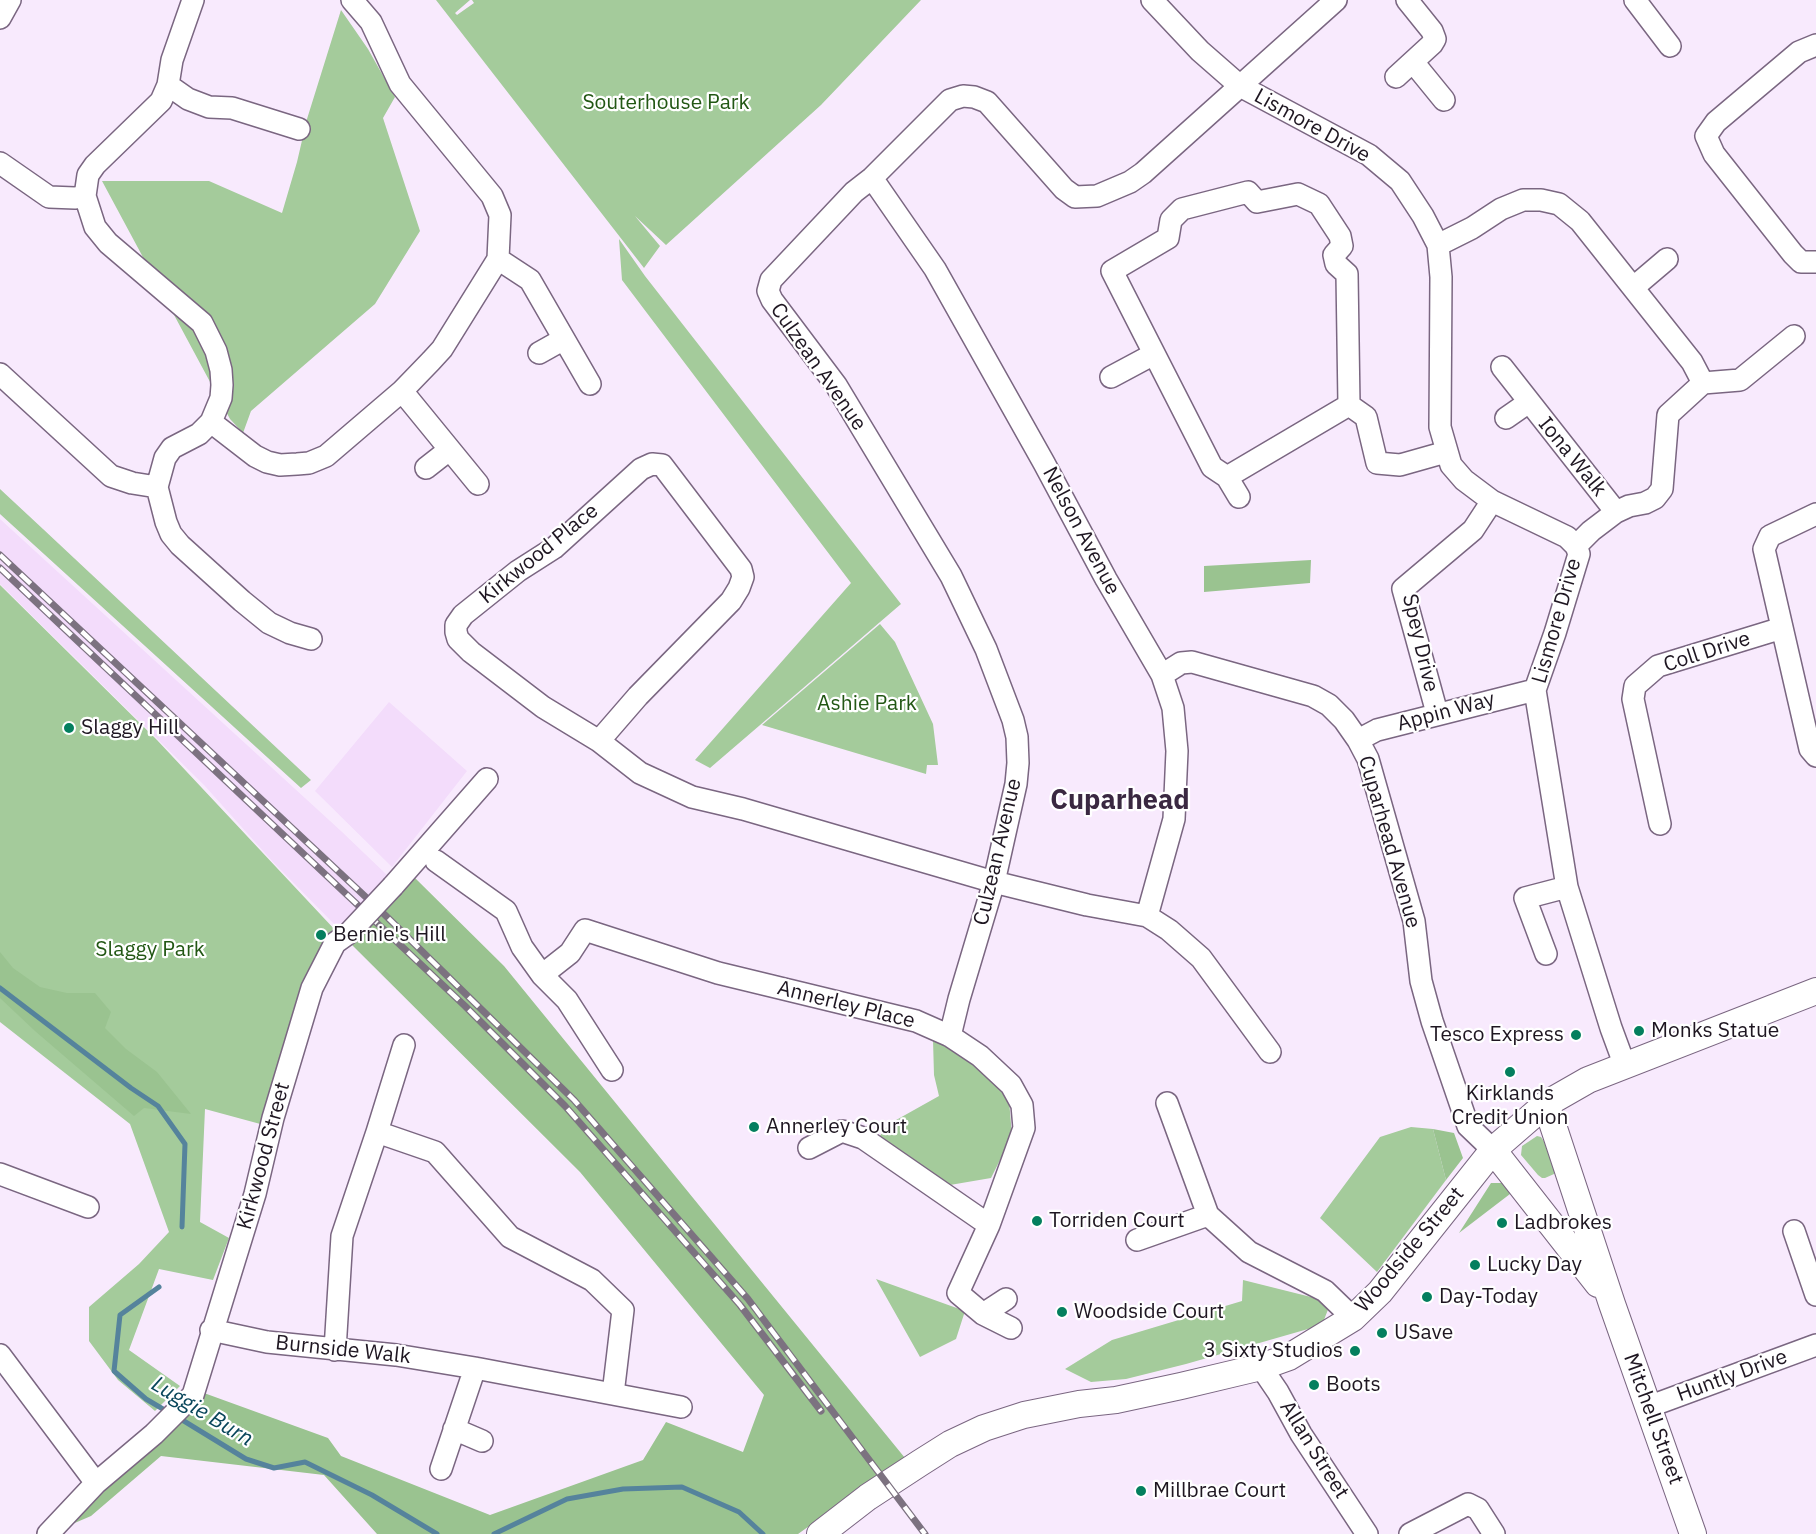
<!DOCTYPE html>
<html>
<head>
<meta charset="utf-8">
<style>
	body { margin:0 }
	canvas { display:block; background:#f8eafd }
</style>
</head>
<body>
<canvas width="1816" height="1534"></canvas>
<script>
const c = document.querySelector('canvas').getContext('2d');
c.lineJoin = 'round';
function fill(path, color) { c.fillStyle = color; c.fill(path, 'evenodd'); }
const shape = rows => new Path2D(rows.map(r => 'M' + r).join(''));
function stroke(path, color, width, dash) { c.strokeStyle = color; c.lineWidth = width; c.lineCap = dash ? 'butt' : 'round'; c.setLineDash(dash || []); c.stroke(path); }
function label(font, color, halo, rows, align = 'center') {
  c.font = font + ' "IBM Plex Sans",sans-serif'; c.lineWidth = 4.5; c.setLineDash([]); c.textBaseline = 'middle'; c.strokeStyle = halo; c.fillStyle = color; for (const [text, x, y, turn = 0] of rows) {
    c.save(); c.translate(x, y); c.rotate((+turn || 0) * Math.PI / 180); c.textAlign = isNaN(turn) ? turn : align; if (halo) c.strokeText(text, 0, 0); c.fillText(text, 0, 0); c.restore();
  }
}
fill(shape([
	[0,519,341,831,387,875,357,912,338,928,273,862,204,785,0,584],
	[389,702,467,771,392,867,315,791]
]), '#f3dcfb');
fill(shape([
	[436,0,470,0,455,13,457,15,474,3,472,0,921,0,821,105,666,245,635,216,660,246,644,268],
	[341,10,368,49,395,97,383,118,420,231,375,304,251,411,243,433,230,419,102,181,209,181,282,213,297,162,307,119],
	[619,239,645,276,901,604,710,768,695,760,851,583,622,280],
	[0,489,43,529,311,780,301,788,0,514],
	[0,585,157,740,336,931,264,1125,205,1109,200,1222,229,1238,213,1280,159,1269,129,1350,180,1386,155,1411,118,1380,89,1341,89,1307,139,1264,169,1232,130,1124,0,1022],
	[880,624,895,642,933,724,938,765,927,765,926,774,762,725],
	[933,1040,969,1057,1009,1100,1012,1136,991,1178,950,1185,879,1137,889,1124,939,1096,934,1075],
	[1411,1127,1433,1129,1446,1180,1377,1272,1320,1218,1380,1137],
	[1537,1136,1541,1137,1545,1143,1554,1170,1554,1174,1545,1178,1542,1178,1538,1175,1521,1155,1522,1146],
	[876,1279,965,1311,956,1339,920,1357],
	[1243,1280,1315,1298,1329,1307,1322,1325,1186,1364,1126,1379,1091,1382,1065,1369,1112,1340,1242,1301]
]), '#a4cb9b');
fill(shape([
	[1311,560,1310,583,1204,592,1204,566],
	[415,878,504,966,905,1458,798,1534,377,1534,324,1475,161,1456,91,1516,70,1525,204,1393,328,1438,341,1456,490,1515,643,1460,666,1422,743,1452,764,1395,580,1172,351,944],
	[0,952,13,968,40,987,67,993,95,993,111,1012,105,1028,126,1049,157,1072,191,1114,144,1108,134,1116,35,1031,0,998],
	[1433,1129,1454,1133,1463,1158,1446,1180],
	[1491,1183,1503,1183,1510,1194,1459,1233]
]), '#9ac390');
stroke(shape([
	[0,988,131,1088,158,1106,185,1144,182,1227],
	[159,1287,120,1315,114,1371,146,1399,168,1412],
	[179,1418,246,1459,274,1468,305,1462,372,1495,437,1534],
	[494,1534,567,1499,623,1489,682,1487,739,1512,763,1534]
]), '#55839c', 5);
const minor = shape([
	[193,0,172,60,168,85,161,101,95,165,88,175,85,196,95,227,108,243,202,323,216,351,221,370,222,385,221,398,211,422,199,434,172,448,165,458,157,487,166,522,171,534,180,545,242,601,269,623,290,633,311,639],
	[1152,0,1200,51,1240,86,1369,155,1400,181,1423,216,1438,245,1441,277,1440,427,1451,465,1464,480,1492,501,1567,537,1576,546,1579,554,1555,633,1535,690,1567,887,1611,1028,1625,1066],
	[1635,0,1670,46],
	[0,18,10,0],
	[1816,45,1799,52,1716,122,1706,136,1714,154,1793,254,1801,262,1816,262],
	[1413,62,1444,100],
	[1396,77,1432,44,1435,39,1432,31,1407,0],
	[168,85,188,99,209,107,232,108,299,129],
	[0,163,49,197,75,198,85,196],
	[872,178,935,269,1044,463,1106,579,1162,675,1173,708,1177,751,1174,819,1147,916],
	[1438,245,1472,228,1501,209,1523,200,1541,200,1559,204,1580,221,1692,362,1703,383],
	[498,259,530,280,590,384],
	[1634,287,1667,259],
	[539,353,564,339],
	[1502,367,1616,512],
	[0,374,111,476,132,483,157,487],
	[1111,377,1154,354],
	[1703,383,1740,380,1794,336],
	[402,391,478,484],
	[1506,418,1529,402],
	[211,422,255,456,267,462,280,465,297,464,309,463,326,456,402,391,431,361,442,349,498,259,500,215,492,196,400,84,371,22,352,0],
	[426,468,449,450],
	[1227,477,1349,405],
	[1239,497,1227,477,1212,467,1112,271,1168,238,1171,220,1182,209,1248,192,1257,202,1298,194,1319,204,1340,236,1342,246,1334,255,1336,264,1347,274,1349,405,1366,417,1377,463,1400,465,1446,452],
	[1816,514,1770,536,1764,549,1810,749,1816,756],
	[1576,546,1591,531,1616,512,1629,506,1645,503,1655,498,1662,489,1668,415,1703,383],
	[1162,675,1181,663,1192,662,1313,696,1329,705,1344,720,1358,740,1368,759,1414,921,1421,981,1432,1021,1468,1126,1493,1150],
	[1437,713,1403,589,1473,530,1492,501],
	[1358,740,1377,730,1535,690],
	[599,741,638,696,731,601,739,588,743,577,741,569,662,465,652,464,641,469,554,548,518,571,463,615,456,625,456,632,458,639,471,652,543,707,599,741,640,773,692,797,743,809,994,882,1087,905,1147,916,1169,930,1201,958,1270,1052],
	[1660,824,1633,699,1635,686,1658,666,1782,628],
	[436,861,506,911,522,947,542,975,567,1000,612,1070],
	[393,886,487,779],
	[1546,954,1525,898,1567,887],
	[542,975,570,953,585,930,718,973,916,1021,950,1036,980,1056,1011,1085,1022,1105,1024,1128,989,1225],
	[950,1036,959,999,994,882,1016,784,1018,763,1017,737,1013,720,986,649,951,576,836,385,772,300,768,291,771,280,854,192,872,178,950,100,963,96,974,97,987,102,1064,189,1075,197,1097,196,1130,182,1143,173,1336,0],
	[1167,1103,1208,1215,1249,1252,1325,1291,1353,1318],
	[377,1132,404,1045],
	[809,1148,842,1131,863,1138,989,1225,958,1293,983,1314,1011,1328],
	[0,1174,88,1207],
	[1794,1231,1816,1295],
	[1137,1240,1208,1215],
	[983,1314,1006,1299],
	[211,1330,267,1342,396,1355,475,1368,681,1407],
	[335,1350,342,1236,377,1132,435,1152,510,1237,592,1280,623,1310,613,1394],
	[0,1355,96,1483],
	[1261,1367,1278,1392,1301,1434,1367,1534],
	[1648,1407,1816,1345],
	[454,1429,482,1441],
	[441,1469,475,1368],
	[48,1534,96,1483,154,1434,193,1395,255,1194,273,1118,312,988,335,943,349,933],
	[1410,1534,1468,1504,1478,1509,1494,1534]
]);
const tertiary = shape([
	[1546,1104,1612,1304,1693,1534],
	[1493,1150,1598,1284],
	[820,1534,868,1497,920,1463,950,1444,984,1428,1024,1415,1079,1404,1116,1400,1181,1386,1261,1367,1289,1357,1353,1318,1380,1292,1493,1150,1546,1104,1588,1080,1816,991]
]);
stroke(minor, '#7a6681', 24);
stroke(tertiary, '#7a6681', 28);
stroke(minor, '#fff', 21);
stroke(tertiary, '#fff', 26);
const rail = shape([
	[0,555,385,915,574,1100,748,1299,925,1534],
	[0,568,465,1006,565,1106,740,1305,821,1411]
]);
stroke(rail, '#7c7280', 7);
stroke(rail, '#fff', 4.5, [14]);
const minorBridge = shape([
	[349,933,393,886]
]);
stroke(minorBridge, '#7a6681', 24, []);
stroke(minorBridge, '#fff', 21);
for (const [x, y, r, color] of [
	[69,728,6,"#047f5e"],
	[321,935,6,"#047f5e"],
	[1639,1031,6,"#047f5e"],
	[1576,1035,6,"#047f5e"],
	[1510,1072,6,"#047f5e"],
	[754,1127,6,"#047f5e"],
	[1037,1221,6,"#047f5e"],
	[1502,1223,6,"#047f5e"],
	[1475,1265,6,"#047f5e"],
	[1427,1297,6,"#047f5e"],
	[1062,1312,6,"#047f5e"],
	[1382,1333,6,"#047f5e"],
	[1355,1351,6,"#047f5e"],
	[1314,1385,6,"#047f5e"],
	[1141,1491,6,"#047f5e"]
]) { const dot = new Path2D(); dot.arc(x, y, r, 0, 2 * Math.PI); c.fillStyle = color; c.fill(dot); stroke(dot, '#fff', 2); }
label('21px', '#225714', '#fff', [
	["Souterhouse Park",666,103],
	["Ashie Park",867,704],
	["Slaggy Park",150,950]
]);
label('21px', '#1e1621', '#fff', [
	["Lismore Drive",1312,126,29],
	["Culzean Avenue",818,367,55],
	["Iona Walk",1572,457,51],
	["Nelson Avenue",1081,531,62],
	["Kirkwood Place",539,554,-39],
	["Lismore Drive",1557,621,-74],
	["Spey Drive",1420,643,77],
	["Coll Drive",1707,652,-18],
	["Appin Way",1446,712,-15],
	["Cuparhead Avenue",1389,842,74],
	["Culzean Avenue",998,852,-77],
	["Annerley Place",846,1005,14],
	["Kirkwood Street",264,1156,-75],
	["Woodside Street",1410,1250,-50],
	["Burnside Walk",343,1350,6],
	["Huntly Drive",1732,1376,-20],
	["Mitchell Street",1653,1419,70],
	["Allan Street",1314,1450,58]
]);
label('21px', '#1e1621', '#fff', [
	["Slaggy Hill",81,728],
	["Bernie's Hill",333,935],
	["Monks Statue",1651,1031],
	["Tesco Express",1564,1035,"right"],
	["Kirklands",1510,1094,"center"],
	["Credit Union",1510,1118,"center"],
	["Annerley Court",766,1127],
	["Torriden Court",1049,1221],
	["Ladbrokes",1514,1223],
	["Lucky Day",1487,1265],
	["Day-Today",1439,1297],
	["Woodside Court",1074,1312],
	["USave",1394,1333],
	["3 Sixty Studios",1343,1351,"right"],
	["Boots",1326,1385],
	["Millbrae Court",1153,1491]
], 'left');
label('italic 22px', '#09465b', '#fff', [
	["Luggie Burn",202,1412,31]
]);
label('bold 27px', '#3a2841', '#fff', [
	["Cuparhead",1120,801]
]);
</script>
</body>
</html>
